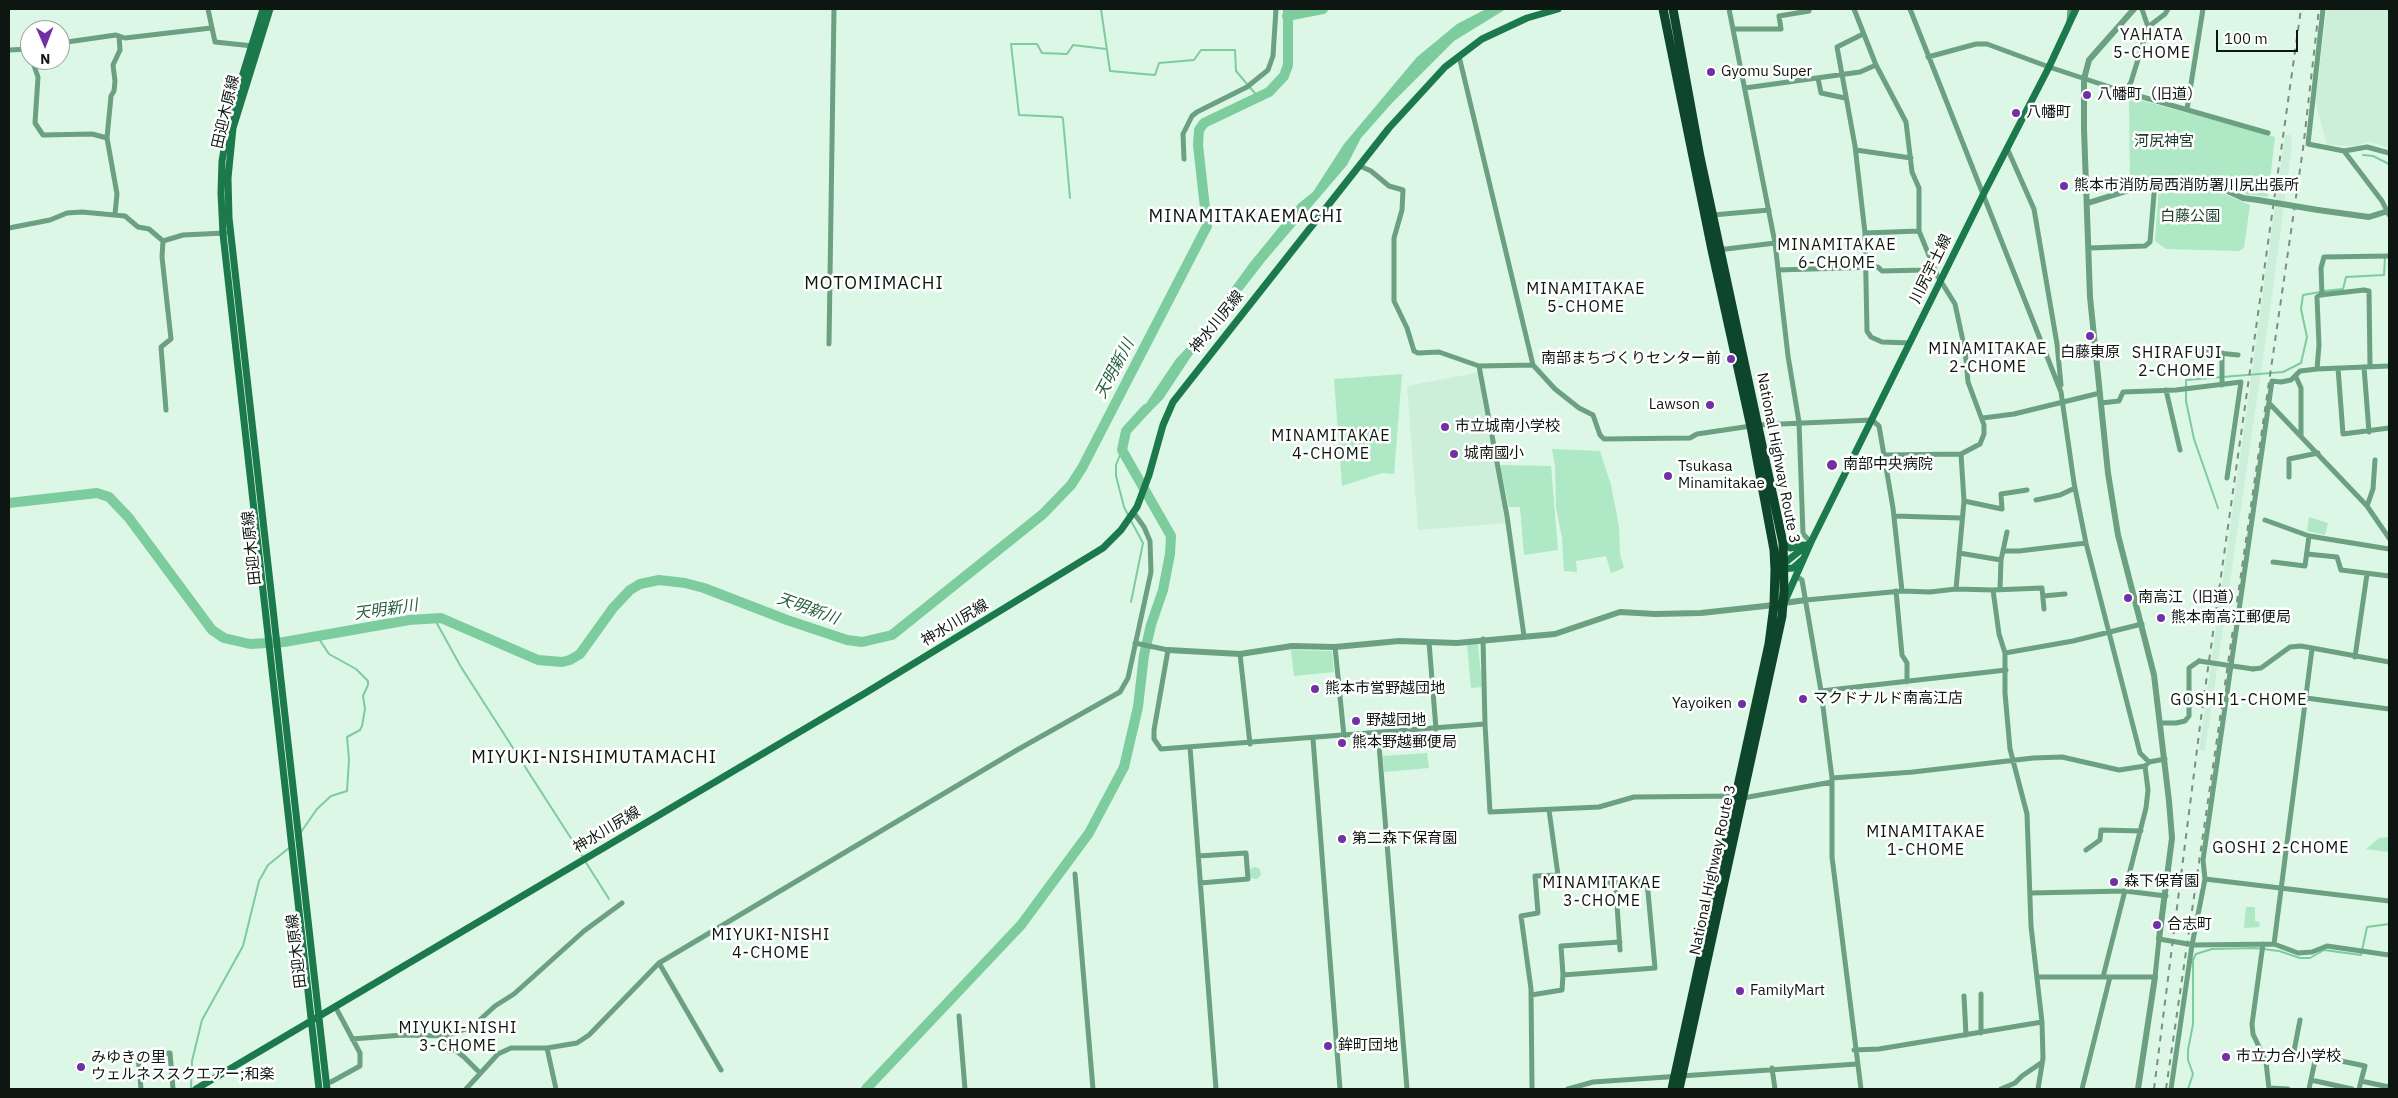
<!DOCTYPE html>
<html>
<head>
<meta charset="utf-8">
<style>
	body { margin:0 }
	#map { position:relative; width:2398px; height:1098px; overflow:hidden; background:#dcf7e6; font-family:"IBM Plex Sans",sans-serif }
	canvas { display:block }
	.frame { position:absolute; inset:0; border:10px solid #0d1610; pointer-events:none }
	.north { position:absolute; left:20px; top:20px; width:50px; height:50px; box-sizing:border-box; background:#fff; border:1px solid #9ea29f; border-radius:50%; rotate:179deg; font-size:14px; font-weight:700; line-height:20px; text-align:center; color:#0d1610 }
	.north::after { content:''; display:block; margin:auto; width:18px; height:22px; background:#7330a4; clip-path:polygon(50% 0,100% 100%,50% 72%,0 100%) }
	.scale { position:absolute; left:2216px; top:30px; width:82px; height:22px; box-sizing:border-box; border:2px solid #0d1610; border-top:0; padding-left:6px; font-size:15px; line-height:18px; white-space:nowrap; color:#0d1610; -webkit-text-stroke:4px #fff; paint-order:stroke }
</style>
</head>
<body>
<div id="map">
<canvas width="2398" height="1098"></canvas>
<div class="frame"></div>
<div class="north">N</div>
<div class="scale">100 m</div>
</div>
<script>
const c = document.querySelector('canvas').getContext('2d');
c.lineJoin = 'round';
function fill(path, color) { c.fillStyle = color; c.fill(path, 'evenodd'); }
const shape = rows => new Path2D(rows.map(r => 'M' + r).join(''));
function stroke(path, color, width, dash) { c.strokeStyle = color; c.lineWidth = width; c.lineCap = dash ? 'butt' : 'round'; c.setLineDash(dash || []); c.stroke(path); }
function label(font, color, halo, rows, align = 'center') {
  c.font = font + ' "IBM Plex Sans","Noto Sans JP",sans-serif'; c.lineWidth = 5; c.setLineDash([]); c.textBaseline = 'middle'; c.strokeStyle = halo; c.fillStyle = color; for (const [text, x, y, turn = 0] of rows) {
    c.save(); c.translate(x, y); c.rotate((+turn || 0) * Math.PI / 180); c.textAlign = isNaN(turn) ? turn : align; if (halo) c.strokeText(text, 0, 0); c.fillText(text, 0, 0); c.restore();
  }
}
fill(shape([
	[2327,9,2389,9,2389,148,2370,142,2355,146,2327,145,2315,100],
	[2285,135,2291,135,2292,145,2270,311,2205,751,2199,750],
	[1480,372,1508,523,1418,530,1407,386]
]), '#cdefd9');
fill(shape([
	[2129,97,2275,137,2268,197,2245,194,2209,178,2188,176,2153,178,2130,186],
	[2189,185,2208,187,2250,205,2244,248,2239,251,2166,249,2155,241,2159,187],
	[1402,374,1394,474,1382,473,1342,486,1334,379],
	[1552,449,1600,451,1611,485,1619,527,1620,554,1624,568,1611,573,1606,556,1576,561,1577,572,1564,571,1562,538,1556,508,1555,466],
	[1500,465,1551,466,1558,550,1524,555,1520,507,1509,507],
	[2309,517,2328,523,2325,535,2307,531],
	[1478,644,1482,687,1471,688,1467,645],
	[1291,650,1332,651,1334,672,1294,676],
	[1427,753,1429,768,1384,772,1383,756],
	[2389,835,2389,852,2366,849,2379,838,2389,837],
	'1249 873a6 6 0 1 1 12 0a6 6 0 1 1-12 0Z',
	[2246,907,2255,907,2255,921,2259,922,2260,927,2244,928]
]), '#aee8c4');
fill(shape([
	[1486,9,1506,9,1454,41,1392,103,1361,138,1347,165,1265,261,1190,358,1163,399,1146,416,1135,420,1176,359,1194,340,1249,264,1298,204,1313,192,1344,144,1417,57,1457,24]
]), '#7dcc9e');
stroke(shape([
	[1101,9,1110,71,1155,75,1159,63,1194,60,1201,50,1235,50,1236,71,1259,98],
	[2363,155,2373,156,2389,164],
	[1070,198,1063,119,1062,117,1019,115,1011,44,1037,44,1042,53,1067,54,1073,45,1106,49],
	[2324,291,2343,289,2346,277,2384,275,2385,257],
	[1122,450,1116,465,1116,476,1124,507,1128,515],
	[2218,508,2194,439,2186,401,2186,380,2283,372,2301,363,2307,337,2301,309,2303,295,2320,292],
	[1130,519,1143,543,1131,602],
	[434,618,461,667,583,857],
	[301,832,317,809,331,796,347,791,349,760,347,737,360,730,362,726,365,709,363,696,368,685,368,681,356,669,329,654,317,636],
	[585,861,609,899],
	[191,1089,192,1061,202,1020,243,946,259,881,268,865,289,848],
	[2188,1089,2193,1074,2188,1060,2188,1050,2193,1024,2193,960,2196,954,2212,949,2255,948,2279,951,2300,958,2310,958,2324,950,2361,955,2367,927,2389,924]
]), '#7dcc9e', 2);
stroke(shape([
	[1287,16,1323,9],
	[9,503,97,493,109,497,129,518,212,630,224,638,250,644,284,642,409,620,441,618,538,660,562,662,570,660,580,654,613,608,630,590,640,584,659,580,685,583,704,588,787,620,847,640,862,642,892,635,1043,514,1071,485,1082,468,1207,226,1198,145,1199,130,1204,123,1269,92,1284,76,1288,65,1288,9],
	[866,1089,1021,925,1089,833,1124,767,1138,707,1144,655,1151,625,1163,590,1170,554,1171,536,1122,450,1126,431,1146,409]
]), '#7dcc9e', 10);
stroke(shape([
	[208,9,215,42,253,46],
	[1729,9,1775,243,1788,356,1799,422,1803,534,1811,542],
	[1854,9,1876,65,1906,122,1912,172,1919,188,1919,231,1937,275,1955,304,1965,350,1968,382,1984,425,1984,434,1980,444,1961,454,1884,455],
	[1910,9,2061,392,2074,483,2086,543,2140,753,2149,762],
	[2323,9,2308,144,2344,151,2367,147,2389,153],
	[2069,21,2070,9],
	[2148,27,2165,14,2168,9],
	[1733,29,1781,29,1779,16,1809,11,1809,9],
	[1863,34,1837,47,1855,146,1865,233,1867,331,1871,337,1882,342,1910,343],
	[60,43,116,35,125,38,211,28],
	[9,50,30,49],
	[1459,56,1533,365],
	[1928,57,1976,44,1987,44,2049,67,2125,92,2268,133],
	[32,60,38,77,35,123,43,135,92,134,107,138,117,194,115,214],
	[1818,78,1821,93,1845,98],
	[1745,88,1860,72,1876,65],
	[2125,92,2131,82,2148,27,2142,9],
	[2187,109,2203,9],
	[107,138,111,96,114,91,115,81,113,65,120,50,119,36],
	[2007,148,2034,209,2057,344,2061,385],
	[1856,150,1911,158],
	[2344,151,2382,201,2389,215],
	[1184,159,1183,134,1192,116,1197,112,1247,87,1268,70,1273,56,1276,9],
	[1360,166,1371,171,1389,186,1403,190,1402,210,1394,238,1394,301,1407,328,1414,351,1418,353,1439,352,1479,366,1533,365,1555,389,1579,408,1593,415,1600,435,1604,439,1690,438,1697,434,1758,425,1872,420,1879,426,1893,508,1902,591],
	[1713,215,1769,210],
	[9,228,50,220,67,213,82,212,125,216,138,227,149,229,163,241,183,235,225,233],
	[1865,233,1919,231],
	[163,241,162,257,171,339,161,347,166,410],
	[2089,248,2145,246,2150,242,2155,182],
	[1718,250,1775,243],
	[1778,270,1878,267,1882,271,1924,270,1934,267],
	[2322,295,2321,268,2324,257,2389,256],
	[829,344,834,9],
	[2198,351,2238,355],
	[1479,366,1507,516,1524,636],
	[2364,367,2369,432],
	[2338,368,2343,434,2389,428],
	[2317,369,2319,345,2317,297,2320,295,2364,290,2369,291,2370,366],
	[2296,377,2301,388,2301,435],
	[2222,385,2222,353],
	[2166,390,2180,450],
	[2101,403,2119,401,2123,392,2176,390,2241,382,2227,478],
	[2269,403,2367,506,2389,538],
	[1983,418,2014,414,2100,393],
	[2289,477,2289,459,2318,453],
	[2036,500,2060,495,2075,488],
	[1964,501,2002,509,2001,494,2027,490],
	[2367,506,2373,489,2375,460],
	[1894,516,1961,518],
	[2265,520,2309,536,2389,549],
	[2004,551,2019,551,2086,543],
	[1959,553,2001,560,2007,532],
	[2307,554,2337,557,2341,570,2389,576],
	[2273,562,2305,566,2309,536],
	[1797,577,1802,580,1821,691,1832,778,1832,857,1861,1089],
	[1956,589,1964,501,1961,454],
	[2000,589,2001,559],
	[1993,590,2042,588,2044,609],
	[1896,591,1902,655,1907,663,1907,682],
	[2043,596,2065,594],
	[1806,600,1902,591,1930,592,1956,589,1993,590,1999,634,2005,653,2005,693,2010,749,2027,814,2031,926,2042,1022,2043,1058,2038,1089],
	[1429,642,1436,729],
	[1135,643,1168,650,1154,730,1154,739,1161,749,1485,724,1483,639],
	[1335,647,1344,736],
	[2005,653,2073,641,2142,624],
	[1240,654,1250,744],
	[2355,657,2367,574],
	[2253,669,2261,668,2290,647,2301,646,2389,662],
	[1821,691,2006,670],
	[2306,698,2389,709],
	[2160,723,2176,723,2185,721,2189,716,2189,668,2199,661],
	[1485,724,1490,812,1599,807,1634,797,1735,796,1743,798,1832,782],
	[1378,733,1407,1089],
	[1313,739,1340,1089],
	[1190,747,1216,1089],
	[1832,778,1913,772,2033,758,2062,757,2119,770,2145,766,2149,762,2165,759],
	[2086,850,2100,840,2101,830,2141,831],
	[1198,856,1246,853,1248,879,1200,883],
	[1075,874,1093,1089],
	[2205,879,2389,901],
	[1616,889,1620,950],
	[2030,893,2125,891,2166,896],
	[2263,944,2252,1024,2253,1034,2266,1062,2269,1089],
	[2274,944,2312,649],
	[659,963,721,1070],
	[1563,975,1561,946,1620,942],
	[2037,977,2110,977,2082,1089],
	[2103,977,2146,808,2148,790,2145,766],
	[2110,977,2155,977,2159,939,2194,945,2274,944,2298,953,2312,952,2327,946,2389,955],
	[1531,995,1562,990,1563,975,1655,968,1647,881,1559,886,1558,875],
	[1964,996,1966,1035],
	[959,1016,965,1089],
	[2300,1020,2294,1051,2365,1066,2361,1081],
	[1981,1033,1981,994],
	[443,1036,449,1051,455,1050,464,1057,480,1073],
	[352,1039,403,1035,446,1036,472,1027,495,1006,514,994,584,931,622,903],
	[547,1048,556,1089],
	[1854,1050,1879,1049,2042,1022],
	[1772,1068,1775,1089],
	[2311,1080,2352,1089],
	[326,1082,331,1082,360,1066,360,1053,336,1008],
	[2269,1088,2288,1089],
	[141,1089,138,1056,170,1053,173,1089],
	[466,1089,498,1054,511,1048,547,1048,577,1043,589,1035,659,963,1017,750,1120,692,1128,678,1151,572,1150,541,1144,527,1134,513],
	[1532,1089,1531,989,1521,916,1538,913,1535,876,1558,875,1549,810],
	[1568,1089,1593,1082,1857,1064],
	[2001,1089,2015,1083,2022,1076,2041,1063],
	[2171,1089,2192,945,2205,879,2203,860,2272,381,2281,382,2291,380,2300,371,2317,369,2389,366],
	[2309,1089,2316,1056],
	[2359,1089,2361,1081,2389,1087]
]), '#6ba080', 5);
stroke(shape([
	[2134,9,2089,60,2084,79,2084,129,2090,297,2108,473,2118,535,2154,675,2169,801,2172,838,2159,939],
	[2088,203,2155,182,2190,180,2208,182,2243,198,2258,200],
	[2318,210,2369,217,2388,211],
	[1784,603,1806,600],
	[1168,650,1240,654,1292,646,1335,647,1399,641,1457,643,1555,634,1620,612,1655,614,1701,613,1774,605],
	[2138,1089,2155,977]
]), '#6ba080', 6);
stroke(shape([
	[263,9,229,119,222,161,221,193,223,234,319,1089],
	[270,9,233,128,228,178,229,218,327,1089],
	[1783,543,1790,548,1804,545],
	[1782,565,1811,542],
	[1781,569,1793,568,1802,560],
	[1784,603,1811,542,1983,195,2049,67,2076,9],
	[196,1089,867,692,1103,548,1121,530,1137,507,1149,475,1163,425,1173,402,1389,128,1445,67,1482,39,1527,18,1558,9]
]), '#1b794c', 7);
stroke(shape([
	[1663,9,1712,250,1751,427,1774,550,1775,570,1774,605,1769,644,1672,1089],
	[1673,9,1700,157,1783,543,1784,591,1782,616,1679,1089]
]), '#0e462b', 9);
stroke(shape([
	[2154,1089,2201,718,2301,9],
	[2166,1089,2303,149,2319,9]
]), '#7b8e82', 2, [6, 6]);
stroke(shape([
	[2199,661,2253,669]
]), '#6ba080', 5);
stroke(shape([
	[2258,200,2318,210]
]), '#6ba080', 6);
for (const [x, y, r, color] of [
	[1711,72,5,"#7330a4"],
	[2087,95,5,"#7330a4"],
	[2016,113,5,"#7330a4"],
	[2064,186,5,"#7330a4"],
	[2090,336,5,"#7330a4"],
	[1731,359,5,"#7330a4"],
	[1710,405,5,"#7330a4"],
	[1445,427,5,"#7330a4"],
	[1454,454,5,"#7330a4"],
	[1832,465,6,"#7330a4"],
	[1668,476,5,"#7330a4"],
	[2128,598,5,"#7330a4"],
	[2161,618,5,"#7330a4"],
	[1315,689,5,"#7330a4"],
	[1803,699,5,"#7330a4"],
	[1742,704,5,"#7330a4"],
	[1356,721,5,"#7330a4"],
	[1342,743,5,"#7330a4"],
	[1342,839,5,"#7330a4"],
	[2114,882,5,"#7330a4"],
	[2157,925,5,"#7330a4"],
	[1740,991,5,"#7330a4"],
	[1328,1046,5,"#7330a4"],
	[2226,1057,5,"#7330a4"],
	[81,1067,5,"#7330a4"]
]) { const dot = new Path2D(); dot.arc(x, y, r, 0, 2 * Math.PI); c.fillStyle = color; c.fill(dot); stroke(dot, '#fff', 2); }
label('15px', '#0d1610', '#fff', [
	["Gyomu Super",1721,72],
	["八幡町（旧道）",2097,95],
	["八幡町",2026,113],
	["熊本市消防局西消防署川尻出張所",2074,186],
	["白藤東原",2090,353,"center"],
	["南部まちづくりセンター前",1721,359,"right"],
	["Lawson",1700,405,"right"],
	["市立城南小学校",1455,427],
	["城南國小",1464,454],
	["南部中央病院",1843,465],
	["Tsukasa",1678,467],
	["Minamitakae",1678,484],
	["南高江（旧道）",2138,598],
	["熊本南高江郵便局",2171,618],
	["熊本市営野越団地",1325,689],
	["マクドナルド南高江店",1813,699],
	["Yayoiken",1732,704,"right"],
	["野越団地",1366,721],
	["熊本野越郵便局",1352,743],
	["第二森下保育園",1352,839],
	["森下保育園",2124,882],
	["合志町",2167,925],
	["FamilyMart",1750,991],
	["鉾町団地",1338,1046],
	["市立力合小学校",2236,1057],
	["みゆきの里",91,1058],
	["ウェルネススクエアー;和楽",91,1075]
], 'left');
label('15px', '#0d1610', '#fff', [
	["田迎木原線",226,112,-77],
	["川尻宇土線",1931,269,-64],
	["神水川尻線",1217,322,-51],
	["National Highway Route 3",1778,458,79],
	["田迎木原線",252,548,-96],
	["神水川尻線",955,623,-31],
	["神水川尻線",607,830,-31],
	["National Highway Route 3",1713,870,-78],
	["田迎木原線",297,951,-97]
]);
label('15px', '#1a3d29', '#fff', [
	["河尻神宮",2164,142],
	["白藤公園",2190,217]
]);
c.letterSpacing = '1px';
label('16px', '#0d1610', '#fff', [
	["YAHATA",2152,35],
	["5-CHOME",2152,53],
	["MINAMITAKAE",1837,245],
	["6-CHOME",1837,263],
	["MINAMITAKAE",1586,289],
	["5-CHOME",1586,307],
	["MINAMITAKAE",1988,349],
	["2-CHOME",1988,367],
	["SHIRAFUJI",2177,353],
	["2-CHOME",2177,371],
	["MINAMITAKAE",1331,436],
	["4-CHOME",1331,454],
	["GOSHI 1-CHOME",2239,700],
	["MINAMITAKAE",1926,832],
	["1-CHOME",1926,850],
	["GOSHI 2-CHOME",2281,848],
	["MINAMITAKAE",1602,883],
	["3-CHOME",1602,901],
	["MIYUKI-NISHI",771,935],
	["4-CHOME",771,953],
	["MIYUKI-NISHI",458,1028],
	["3-CHOME",458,1046]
]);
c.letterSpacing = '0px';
label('italic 16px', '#245e3f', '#fff', [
	["天明新川",1115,369,-62],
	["天明新川",808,609,20],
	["天明新川",386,610,-8]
]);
c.letterSpacing = '1px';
label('18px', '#0d1610', '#fff', [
	["MINAMITAKAEMACHI",1246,217],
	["MOTOMIMACHI",874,284],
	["MIYUKI-NISHIMUTAMACHI",594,758]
]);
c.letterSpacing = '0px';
</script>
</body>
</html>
